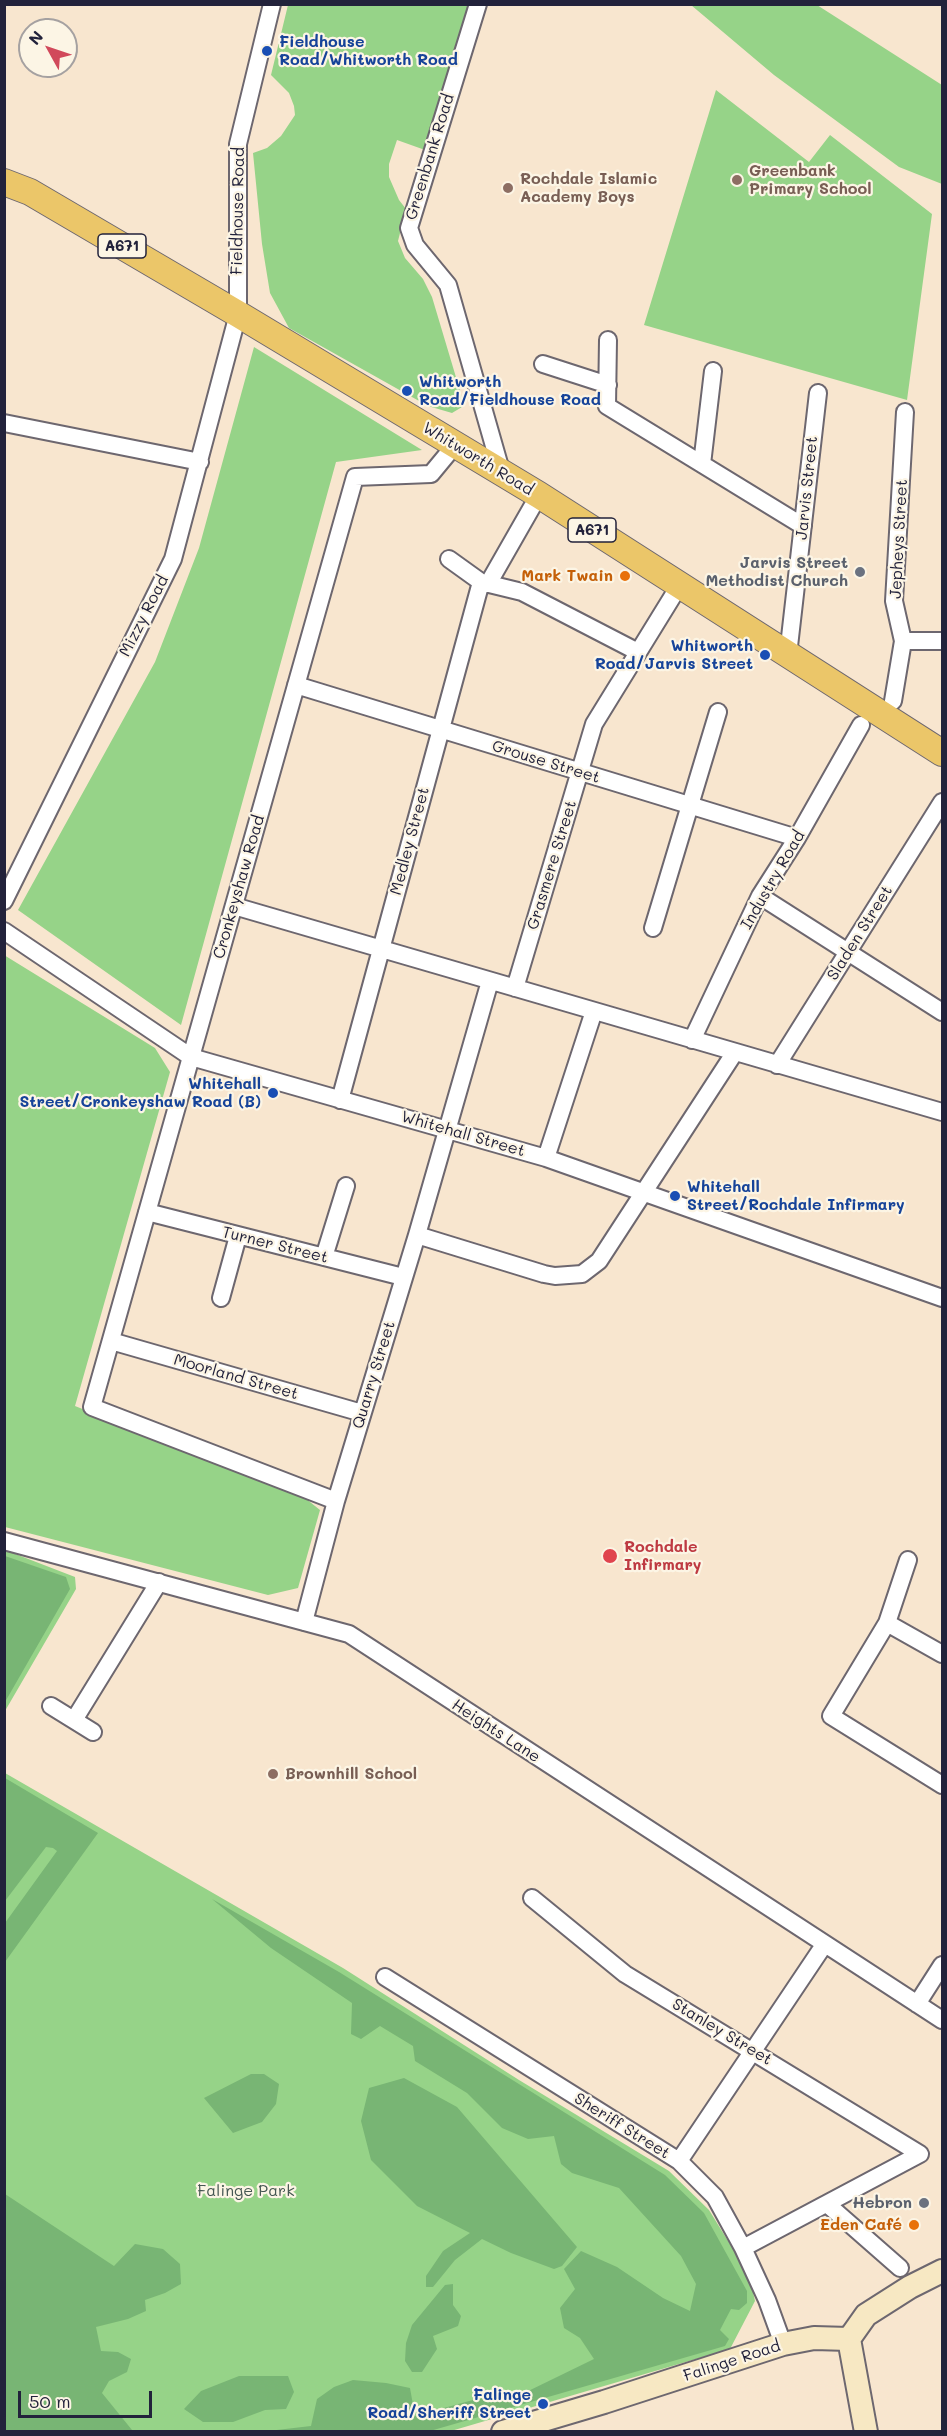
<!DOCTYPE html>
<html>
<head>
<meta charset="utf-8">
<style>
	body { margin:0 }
	#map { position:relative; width:947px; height:2436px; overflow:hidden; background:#f8e6cf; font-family:Mali,sans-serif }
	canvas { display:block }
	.frame { position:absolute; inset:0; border:6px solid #22223b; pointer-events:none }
	.north { position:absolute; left:18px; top:18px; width:60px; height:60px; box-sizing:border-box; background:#fcf5e5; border:2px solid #a5a1a1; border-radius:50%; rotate:310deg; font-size:16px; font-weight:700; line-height:24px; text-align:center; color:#22223b }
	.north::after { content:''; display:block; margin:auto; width:21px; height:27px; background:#d1495b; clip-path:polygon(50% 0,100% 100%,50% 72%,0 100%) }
	.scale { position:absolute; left:18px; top:2391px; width:134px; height:27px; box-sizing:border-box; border:3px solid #22223b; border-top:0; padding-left:8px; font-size:18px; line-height:21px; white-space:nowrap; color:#22223b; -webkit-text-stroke:4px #fcf5e5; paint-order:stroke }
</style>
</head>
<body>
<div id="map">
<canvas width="947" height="2436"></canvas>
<div class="frame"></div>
<div class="north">N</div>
<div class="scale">50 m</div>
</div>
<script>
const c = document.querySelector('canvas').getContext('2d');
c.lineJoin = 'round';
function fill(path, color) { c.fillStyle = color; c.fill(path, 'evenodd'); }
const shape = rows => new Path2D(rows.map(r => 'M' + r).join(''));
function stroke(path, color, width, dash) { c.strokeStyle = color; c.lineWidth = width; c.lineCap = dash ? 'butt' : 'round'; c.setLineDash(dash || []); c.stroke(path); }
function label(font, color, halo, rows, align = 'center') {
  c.font = font + ' Mali,sans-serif'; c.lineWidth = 4.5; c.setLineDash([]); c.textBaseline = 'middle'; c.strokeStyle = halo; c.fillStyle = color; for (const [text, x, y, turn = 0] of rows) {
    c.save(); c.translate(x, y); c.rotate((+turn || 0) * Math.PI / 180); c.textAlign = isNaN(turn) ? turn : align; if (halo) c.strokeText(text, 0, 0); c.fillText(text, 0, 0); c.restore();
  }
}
fill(shape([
	[288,5,470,5,425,150,397,140,389,164,389,177,399,200,406,209,398,241,405,258,423,279,432,297,461,394,462,407,452,413,428,406,289,328,270,293,262,244,253,153,267,148,281,136,295,115,294,106,289,93,271,75],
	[691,5,817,5,942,85,942,184,899,167,774,75],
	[716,90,809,162,830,135,932,214,907,400,644,325],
	[254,347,422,450,336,462,181,1025,18,910,155,662,199,548],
	[4,955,155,1048,170,1072,75,1406,305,1498,320,1510,298,1588,268,1595,5,1527],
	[5,1550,75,1577,76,1589,5,1711],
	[5,1773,343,1968,519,2080,669,2171,709,2210,733,2249,753,2292,755,2301,730,2349,451,2431,5,2431]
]), '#96d388');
fill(shape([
	[5,1556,66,1577,70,1589,5,1702],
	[5,1778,98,1833,5,1962,5,1923,57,1851,53,1848,46,1847,5,1901],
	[212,1899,339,1972,665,2175,704,2213,747,2291,747,2303,739,2310,731,2309,720,2330,729,2339,725,2346,430,2431,268,2431,311,2426,317,2399,334,2387,353,2380,386,2383,410,2388,415,2416,491,2395,518,2396,594,2359,580,2338,564,2328,560,2308,575,2289,564,2269,581,2251,617,2267,663,2298,690,2311,696,2284,681,2256,619,2188,572,2173,561,2164,554,2136,528,2139,502,2128,467,2093,415,2061,413,2046,380,2026,361,2039,351,2034,352,2003,271,1948],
	[251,2074,264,2074,279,2084,276,2104,262,2122,233,2133,204,2098],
	[404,2078,457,2107,577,2247,562,2266,554,2269,511,2253,482,2239,455,2260,433,2287,426,2287,426,2276,443,2251,470,2233,417,2206,371,2160,361,2121,369,2088],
	[5,2194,114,2266,135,2244,163,2249,180,2264,181,2284,165,2293,145,2300,146,2311,128,2319,96,2327,101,2351,118,2352,131,2359,127,2372,109,2381,102,2393,132,2430,138,2431,5,2431],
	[453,2284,453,2305,461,2316,458,2326,433,2336,437,2349,422,2372,412,2372,405,2361,406,2343,412,2325,445,2285],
	[239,2376,288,2376,294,2392,286,2409,265,2410,233,2422,203,2422,184,2409,201,2391]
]), '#78b574');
const street = shape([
	[478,4,409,228,415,245,448,285,502,474],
	[608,340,607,406,803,526],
	[543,364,608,385],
	[4,423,200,462],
	[702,464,713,371],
	[449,559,481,582,522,592,638,652],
	[488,584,532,507],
	[903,641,942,641],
	[788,655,818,393],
	[296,685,797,838],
	[893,701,903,641,894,601,905,412],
	[760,896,942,1012],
	[4,901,173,559,238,314,238,144,272,4],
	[234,906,942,1112],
	[653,928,718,712],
	[4,931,191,1057,546,1158,942,1298],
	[515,988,594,724,679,586],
	[692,1040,760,896,797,838,861,725],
	[777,1065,942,802],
	[340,1100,481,582],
	[546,1158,594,1011],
	[147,1212,403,1277],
	[417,1235,544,1274,555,1276,582,1274,599,1261,735,1052],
	[324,1257,346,1186],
	[221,1298,238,1236],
	[111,1341,362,1413],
	[336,1501,92,1407,355,477,431,474,455,445],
	[4,1541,349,1634,942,2020],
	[908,1560,887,1623,831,1716,942,1785],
	[304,1622,336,1501,417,1235,490,981],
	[887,1623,942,1654],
	[51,1706,93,1732],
	[74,1720,159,1582],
	[532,1898,625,1974,920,2154,743,2248],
	[385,1977,679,2161,715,2197,743,2248,767,2300,783,2344],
	[917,2004,942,1965],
	[679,2161,824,1945],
	[827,2204,900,2268]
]);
const secondary = shape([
	[849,2339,866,2315,910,2287,942,2271],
	[849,2339,866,2432],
	[503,2432,604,2402,783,2344,814,2338,849,2339]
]);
const primary = shape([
	[4,182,30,192,238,314,539,495,942,753]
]);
stroke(street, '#6d676f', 20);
stroke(secondary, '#6d676f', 26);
stroke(primary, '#6d676f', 28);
stroke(street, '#fff', 16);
stroke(secondary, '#f7e8c3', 22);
stroke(primary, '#ebc669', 26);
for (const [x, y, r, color] of [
	[267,51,6,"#1a4fb4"],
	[737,180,6,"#8d6e63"],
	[508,188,6,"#8d6e63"],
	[407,391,6,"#1a4fb4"],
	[860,572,6,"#6b7280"],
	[625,576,6,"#e8710a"],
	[765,655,6,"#1a4fb4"],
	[273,1093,6,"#1a4fb4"],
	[675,1196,6,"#1a4fb4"],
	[610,1556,8,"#e0444e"],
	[273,1774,6,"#8d6e63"],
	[924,2203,6,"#6b7280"],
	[914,2225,6,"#e8710a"],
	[543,2404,6,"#1a4fb4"]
]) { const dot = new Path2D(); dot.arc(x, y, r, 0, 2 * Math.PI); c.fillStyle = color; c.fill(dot); stroke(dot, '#fcf5e5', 2); }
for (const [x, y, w] of [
	[122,246,48],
	[592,530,48]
]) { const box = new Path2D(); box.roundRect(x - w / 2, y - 12, w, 24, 4.5); c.fillStyle = '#fcf5e5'; c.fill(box); stroke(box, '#22223b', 1.5); }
label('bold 15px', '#22223b', null, [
	["A671",122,246],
	["A671",592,530]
]);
label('bold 16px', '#164399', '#fcf5e5', [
	["Fieldhouse",279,42],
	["Road/Whitworth Road",279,60],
	["Whitworth",419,382],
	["Road/Fieldhouse Road",419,400],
	["Whitworth",753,646,"right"],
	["Road/Jarvis Street",753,664,"right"],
	["Whitehall",261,1084,"right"],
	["Street/Cronkeyshaw Road (B)",261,1102,"right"],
	["Whitehall",687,1187],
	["Street/Rochdale Infirmary",687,1205],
	["Falinge",531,2395,"right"],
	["Road/Sheriff Street",531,2413,"right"]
], 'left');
label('16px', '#22223b', '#fcf5e5', [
	["Greenbank Road",430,157,-73],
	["Fieldhouse Road",238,211,-89],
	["Whitworth Road",478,459,31],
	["Jarvis Street",807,488,-84],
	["Jepheys Street",899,539,-87],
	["Mizzy Road",144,616,-63],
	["Grouse Street",546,762,17],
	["Medley Street",410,841,-75],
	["Grasmere Street",552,865,-73],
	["Industry Road",773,880,-60],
	["Cronkeyshaw Road",239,887,-74],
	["Sladen Street",860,933,-58],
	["Whitehall Street",463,1134,16],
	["Turner Street",275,1245,14],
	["Quarry Street",374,1375,-73],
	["Moorland Street",236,1377,16],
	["Heights Lane",496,1731,33],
	["Stanley Street",722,2032,31],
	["Sheriff Street",622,2126,32],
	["Falinge Road",732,2361,-18]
]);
label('bold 16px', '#785e54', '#fcf5e5', [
	["Greenbank",749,171],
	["Primary School",749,189],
	["Rochdale Islamic",520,179],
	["Academy Boys",520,197],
	["Brownhill School",285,1774]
], 'left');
label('bold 16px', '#5b616d', '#fcf5e5', [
	["Jarvis Street",848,563],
	["Methodist Church",848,581],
	["Hebron",912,2203]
], 'right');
label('bold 16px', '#c56008', '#fcf5e5', [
	["Mark Twain",613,576],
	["Eden Café",902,2225]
], 'right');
label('bold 16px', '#be3a42', '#fcf5e5', [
	["Rochdale",624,1547],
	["Infirmary",624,1565]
], 'left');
label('16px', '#455752', '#fcf5e5', [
	["Falinge Park",246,2191]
]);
</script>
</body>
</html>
